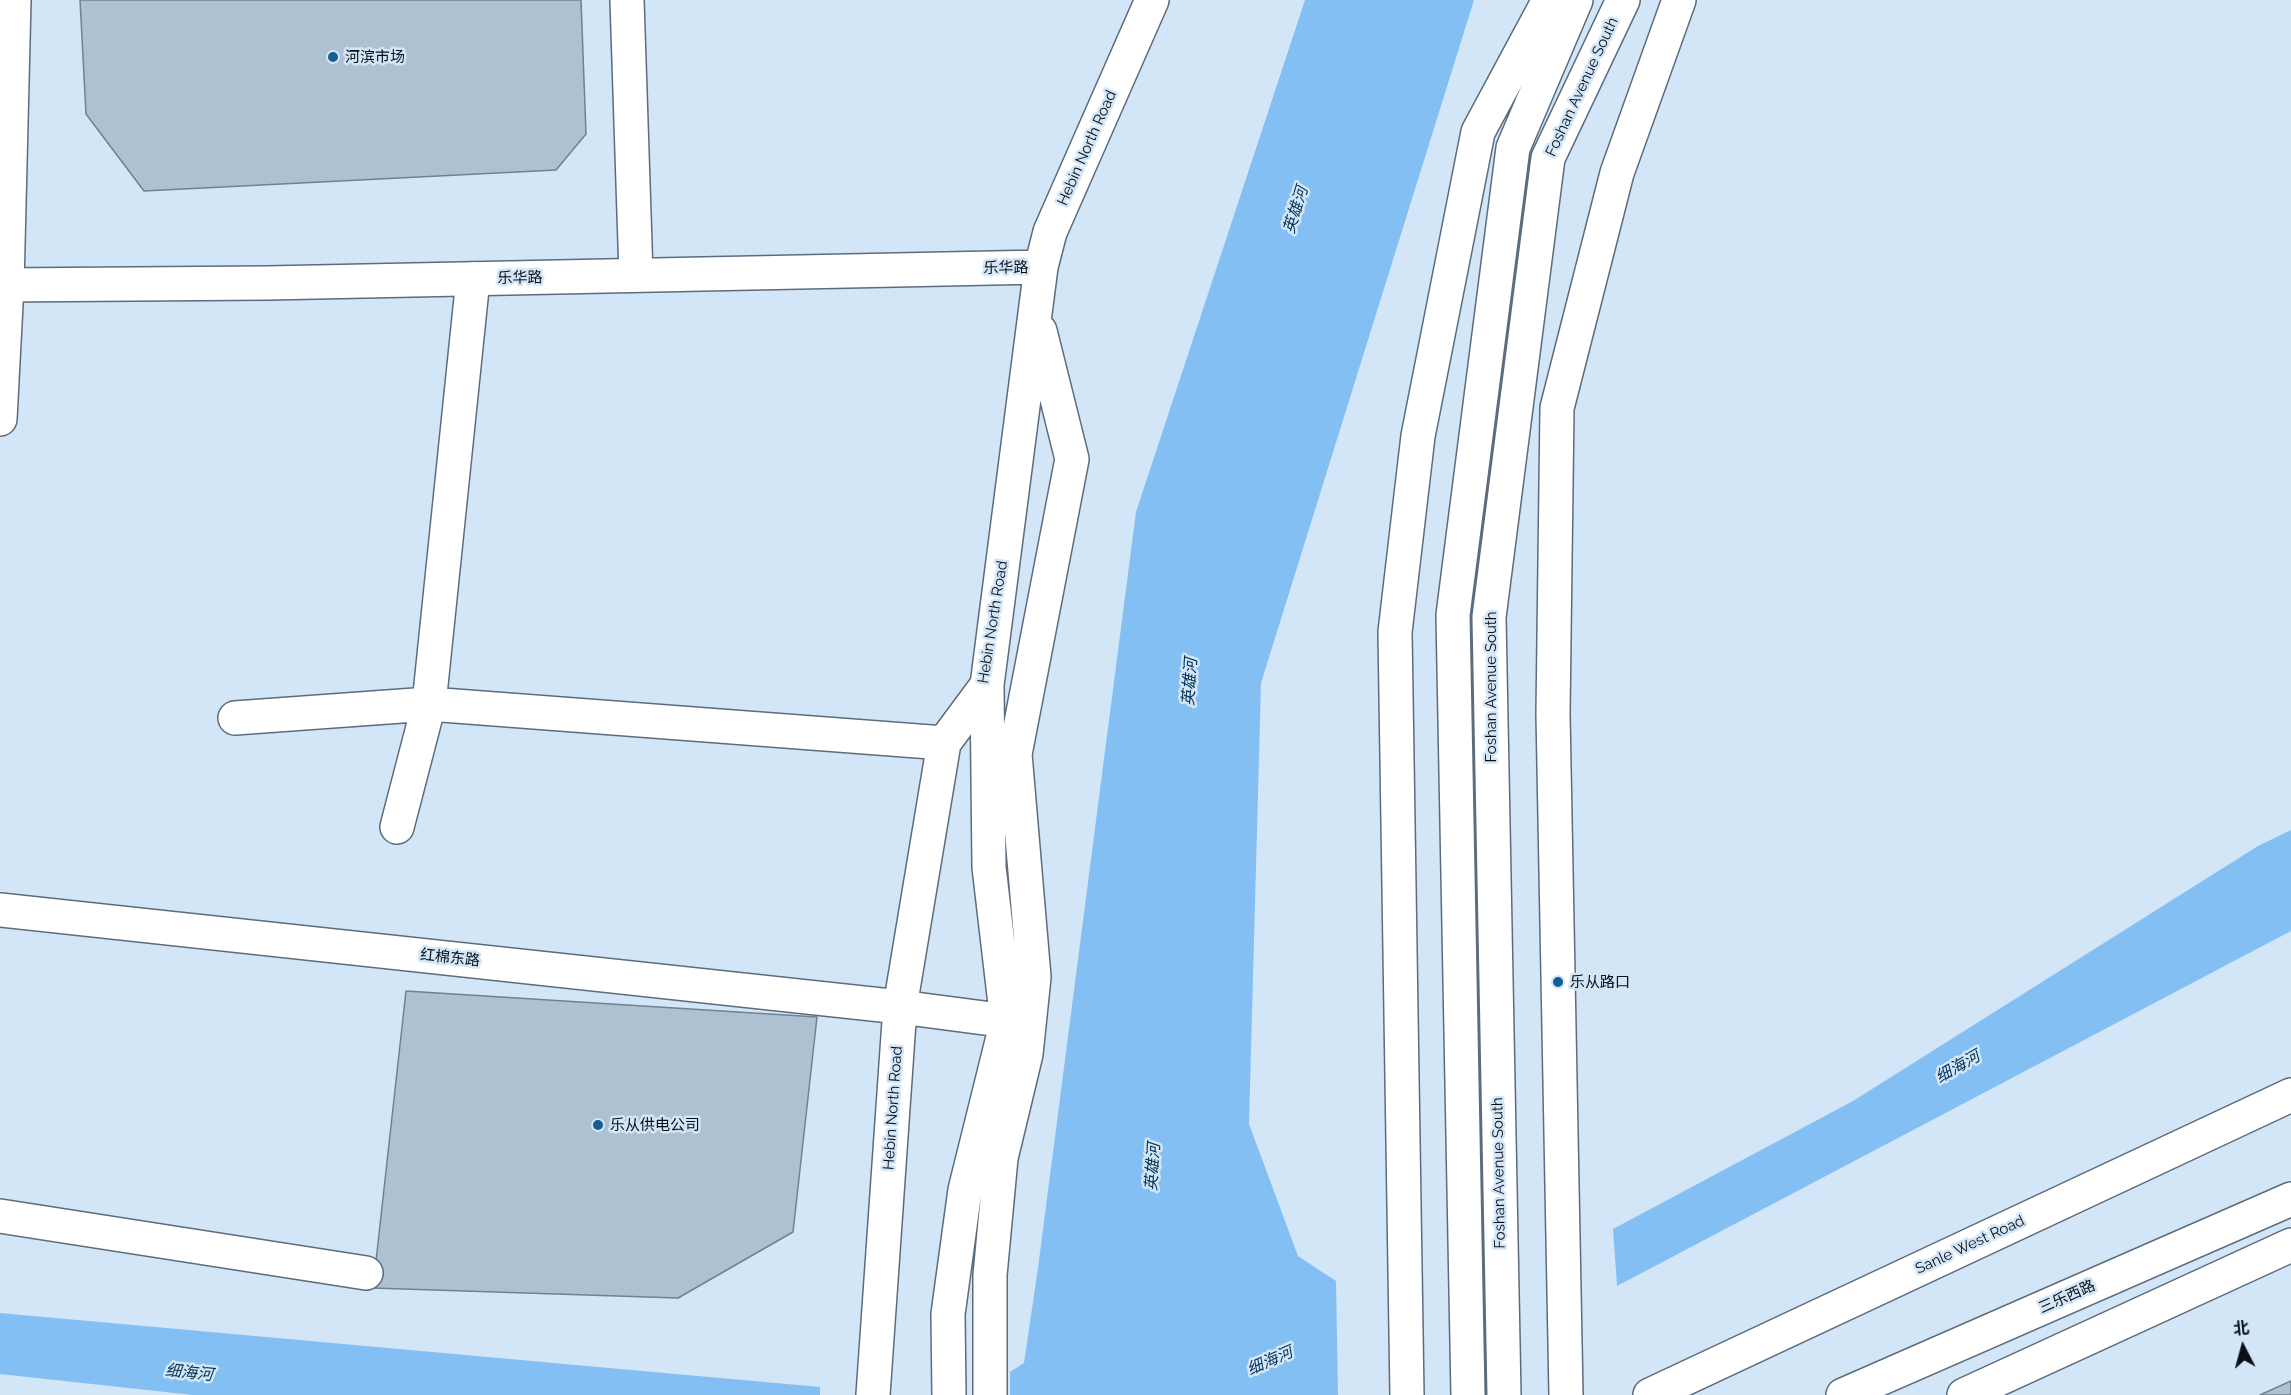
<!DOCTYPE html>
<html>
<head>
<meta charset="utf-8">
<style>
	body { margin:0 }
	#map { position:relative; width:2291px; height:1395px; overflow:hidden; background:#d2e6f7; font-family:Raleway,"Noto Sans SC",sans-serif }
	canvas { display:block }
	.north { position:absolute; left:2213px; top:1317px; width:60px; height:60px; -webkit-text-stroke:4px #d2e6f7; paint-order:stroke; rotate:354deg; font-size:16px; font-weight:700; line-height:24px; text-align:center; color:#090f15 }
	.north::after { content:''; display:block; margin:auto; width:21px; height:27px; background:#090f15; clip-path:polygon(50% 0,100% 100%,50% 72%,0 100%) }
</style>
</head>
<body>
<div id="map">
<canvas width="2291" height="1395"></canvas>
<div class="north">北</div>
</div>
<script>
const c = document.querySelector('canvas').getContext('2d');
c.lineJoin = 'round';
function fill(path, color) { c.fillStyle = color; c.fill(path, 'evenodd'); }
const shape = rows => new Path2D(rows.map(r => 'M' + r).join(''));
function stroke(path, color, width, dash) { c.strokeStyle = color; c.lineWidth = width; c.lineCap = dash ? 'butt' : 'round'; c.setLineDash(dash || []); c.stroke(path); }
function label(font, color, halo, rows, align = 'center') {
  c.font = font + ' Raleway,"Noto Sans SC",sans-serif'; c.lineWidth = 5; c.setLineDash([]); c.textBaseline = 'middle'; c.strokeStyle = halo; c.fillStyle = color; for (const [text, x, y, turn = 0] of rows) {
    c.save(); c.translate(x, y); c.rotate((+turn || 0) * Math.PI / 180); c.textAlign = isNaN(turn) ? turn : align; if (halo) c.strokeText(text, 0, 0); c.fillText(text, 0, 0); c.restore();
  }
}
fill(shape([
	[1305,0,1474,0,1261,683,1249,1124,1298,1256,1336,1281,1338,1395,1010,1395,1010,1372,1024,1363,1038,1268,1136,512],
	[2291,830,2291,931,1617,1286,1613,1229,1853,1101,2258,846],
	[0,1313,820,1387,820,1395,193,1395,0,1374]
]), '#84bff3');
const building = shape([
	[80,0,581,0,586,134,556,170,144,191,86,114,80,0],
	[406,991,817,1017,793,1232,678,1298,373,1288,406,991],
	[2291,1381,2291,1395,2260,1395,2291,1381]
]);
fill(building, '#aec1d2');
stroke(building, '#708191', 1.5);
const minor = shape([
	[627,0,636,275],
	[0,419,7,285],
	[235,718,429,704,944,743],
	[397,827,429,704,473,279],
	[0,910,900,1007],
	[0,1216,366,1273]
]);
const tertiary = shape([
	[0,285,268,283,1041,267],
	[7,285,14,0],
	[900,1007,1007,1021],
	[873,1395,900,1007,944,743,987,685,1041,267,1050,232,1152,0],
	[949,1395,948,1314,965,1190,1007,1021,989,867,987,685],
	[990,1395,990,1275,1001,1158,1026,1054,1034,977,1015,754,1072,459,1040,331]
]);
const secondary = shape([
	[1650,1395,2291,1095],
	[1843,1395,2291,1199],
	[1964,1395,2291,1245]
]);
const trunk = shape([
	[1407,1395,1395,632,1418,436,1478,132,1549,0],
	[1468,1395,1453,615,1513,148,1576,0],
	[1504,1395,1489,617,1548,158,1623,0],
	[1566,1395,1553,714,1557,408,1617,173,1679,0]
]);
stroke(minor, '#5c6c7c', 36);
stroke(tertiary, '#5c6c7c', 36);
stroke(secondary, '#5c6c7c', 36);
stroke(trunk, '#5c6c7c', 36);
stroke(minor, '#fff', 33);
stroke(tertiary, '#fff', 33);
stroke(secondary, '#fff', 33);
stroke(trunk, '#fff', 33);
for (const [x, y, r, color] of [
	[333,57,6,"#165e92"],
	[1558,982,6,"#165e92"],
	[598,1125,6,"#165e92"]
]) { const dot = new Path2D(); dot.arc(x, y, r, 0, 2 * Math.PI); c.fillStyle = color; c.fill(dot); stroke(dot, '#d2e6f7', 2); }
label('15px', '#090f15', '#d2e6f7', [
	["河滨市场",345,57],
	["乐从路口",1570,982],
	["乐从供电公司",610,1125]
], 'left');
label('15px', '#090f15', '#d2e6f7', [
	["Foshan Avenue South",1582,87,-65],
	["Hebin North Road",1087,148,-66],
	["乐华路",1006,268,-1],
	["乐华路",520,278,-1],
	["Hebin North Road",993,622,-81],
	["Foshan Avenue South",1491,687,-90],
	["红棉东路",450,958,6],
	["Hebin North Road",893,1108,-86],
	["Foshan Avenue South",1499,1173,-91],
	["Sanle West Road",1970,1245,-25],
	["三乐西路",2067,1297,-24]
]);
label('italic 16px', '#023153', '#d2e6f7', [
	["英雄河",1296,210,-73],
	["英雄河",1190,682,-86],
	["细海河",1958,1067,-30],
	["英雄河",1153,1167,-86],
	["细海河",1270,1361,-24],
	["细海河",189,1373,6]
]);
</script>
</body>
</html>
